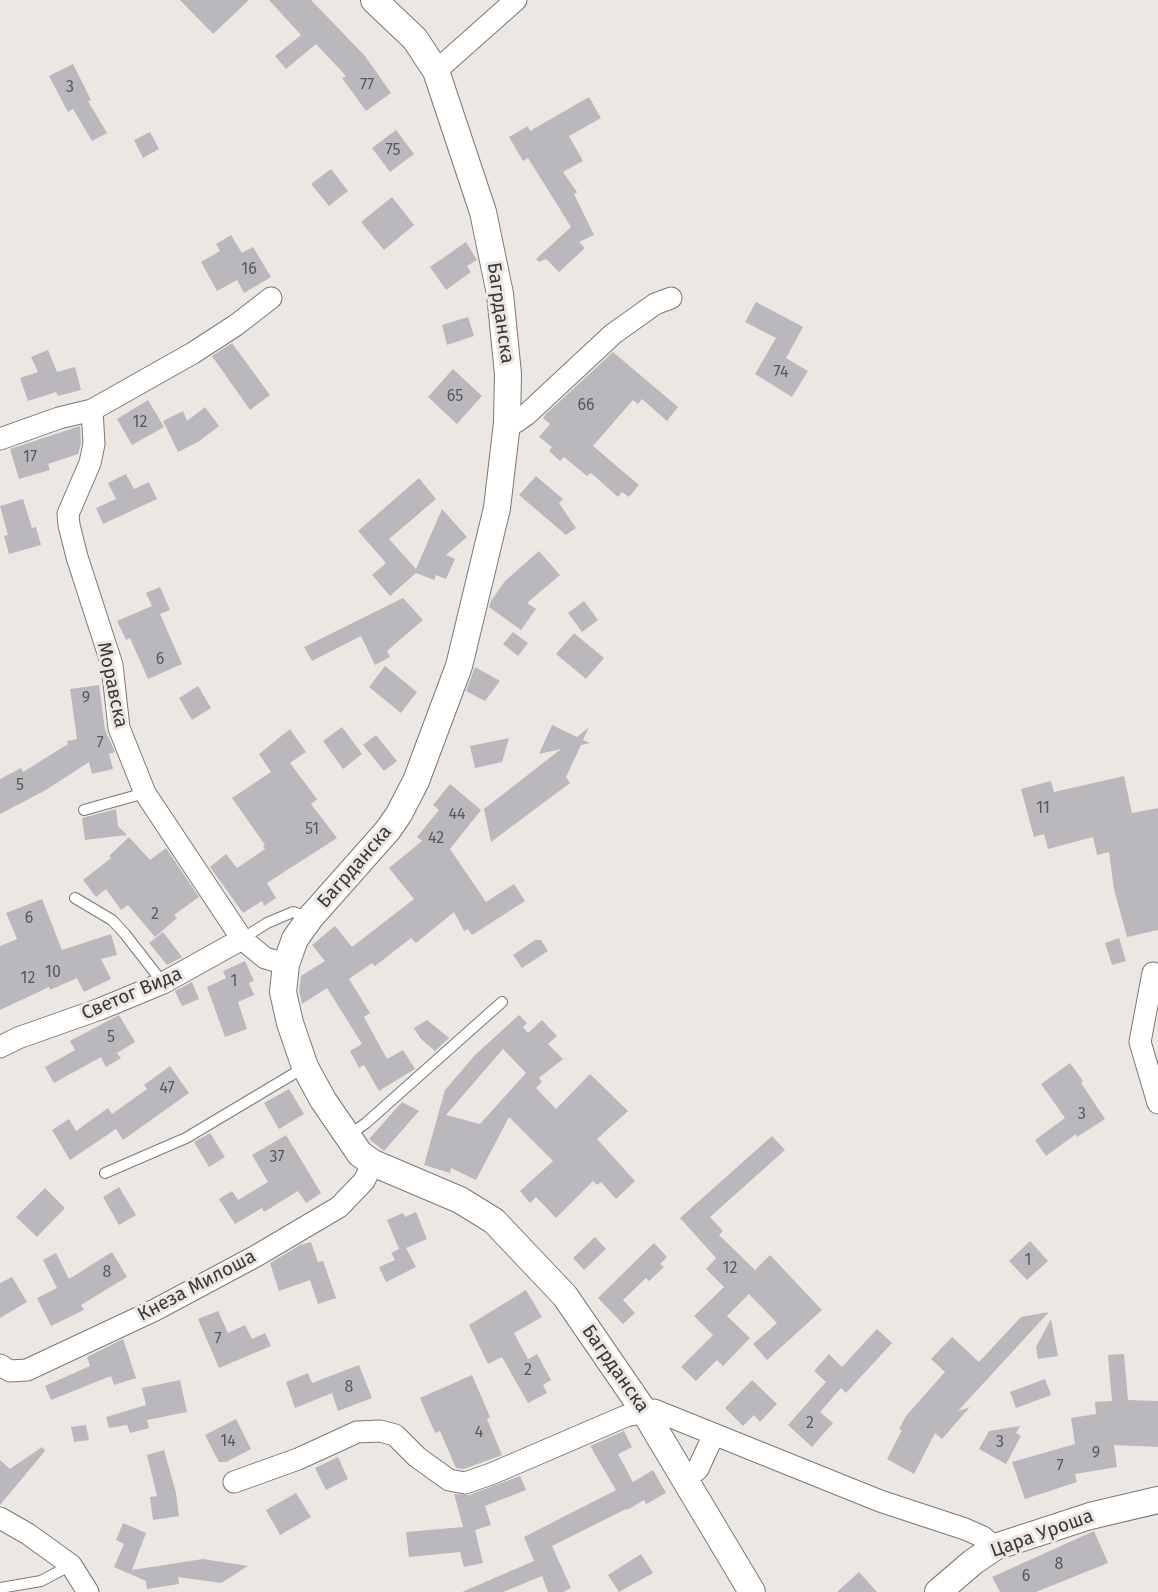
<!DOCTYPE html>
<html>
<head>
<meta charset="utf-8">
<style>
	body { margin:0 }
	canvas { display:block; background:#ece7e3 }
</style>
</head>
<body>
<canvas width="1158" height="1592"></canvas>
<script>
const c = document.querySelector('canvas').getContext('2d');
c.lineJoin = 'round';
function fill(path, color) { c.fillStyle = color; c.fill(path, 'evenodd'); }
const shape = rows => new Path2D(rows.map(r => 'M' + r).join(''));
function stroke(path, color, width, dash) { c.strokeStyle = color; c.lineWidth = width; c.lineCap = dash ? 'butt' : 'round'; c.setLineDash(dash || []); c.stroke(path); }
function label(font, color, halo, rows, align = 'center') {
  c.font = font + ' "Fira Sans",sans-serif'; c.lineWidth = 6; c.setLineDash([]); c.textBaseline = 'middle'; c.strokeStyle = halo; c.fillStyle = color; for (const [text, x, y, turn = 0] of rows) {
    c.save(); c.translate(x, y); c.rotate((+turn || 0) * Math.PI / 180); c.textAlign = isNaN(turn) ? turn : align; if (halo) c.strokeText(text, 0, 0); c.fillText(text, 0, 0); c.restore();
  }
}
fill(shape([
	[180,0,249,0,213,34],
	[269,0,311,0,365,56,391,93,366,111,342,78,346,76,316,44,286,69,275,56,301,35],
	[73,64,91,100,88,101,107,133,92,141,73,109,68,112,49,76],
	[589,97,601,118,569,136,583,161,563,172,577,192,574,194,594,235,579,242,585,248,559,272,546,259,539,262,536,259,571,227,528,158,523,161,509,137,528,126,530,131],
	[396,130,414,154,390,172,372,148],
	[150,132,159,149,143,158,134,140],
	[331,169,348,191,329,206,311,184],
	[392,197,414,225,384,250,361,222],
	[231,235,242,253,253,247,271,277,244,293,237,280,217,291,201,262,220,251,216,244],
	[466,242,477,260,467,266,471,272,446,290,430,267],
	[756,302,803,327,786,358,808,371,792,397,755,374,776,338,745,322],
	[468,317,474,336,447,345,442,325],
	[232,343,270,395,250,410,212,356],
	[48,350,57,372,75,367,81,390,58,396,56,392,28,401,20,378,38,372,31,357],
	[613,352,678,407,667,421,642,399,638,404,633,400,593,446,639,485,629,497,622,492,618,497,591,473,587,476,564,457,560,461,549,451,552,447,539,437,550,424,543,418,546,414],
	[453,369,482,396,457,424,428,397],
	[148,400,164,427,132,445,117,419],
	[205,407,219,426,198,442,178,452,163,421,183,411,187,421],
	[80,426,81,443,78,454,48,464,50,470,19,479,10,449],
	[126,474,134,489,149,482,157,499,103,524,96,508,116,499,108,483],
	[536,476,563,499,559,503,576,528,566,535,519,495],
	[419,478,436,499,389,539,416,569,442,509,467,537,446,555,455,559,446,579,436,575,434,580,416,573,390,596,372,575,386,563,358,531],
	[23,499,32,528,36,527,41,545,9,554,4,536,8,535,0,506],
	[539,551,560,575,527,603,536,609,521,630,489,607,491,601,505,581],
	[160,587,170,610,160,614,182,664,148,679,130,638,126,640,117,621,152,606,146,593],
	[403,598,423,620,387,651,390,657,375,665,361,636,312,661,304,647],
	[584,601,598,620,582,632,568,613],
	[513,632,528,643,518,656,503,644],
	[574,633,604,658,586,679,556,654],
	[385,666,417,692,401,713,369,687],
	[475,667,500,681,485,701,466,691],
	[99,685,105,730,115,752,109,754,113,769,92,774,89,762,46,790,0,814,0,779,21,768,23,772,68,744,67,741,77,739,70,689],
	[198,686,211,708,192,720,179,698],
	[552,725,577,737,589,727,583,740,590,743,581,745,566,777,570,783,491,842,484,809,561,749,539,754],
	[342,727,362,754,343,769,323,741],
	[290,729,306,752,290,763,317,799,311,804,337,838,267,883,276,898,264,906,262,901,243,913,210,867,226,854,237,868,265,849,263,846,265,845,232,798,271,772,259,754],
	[376,735,397,761,384,771,363,745],
	[509,738,502,762,475,768,470,746],
	[1124,776,1132,813,1158,808,1158,930,1127,937,1114,889,1109,852,1097,855,1093,837,1048,849,1044,834,1034,837,1021,789,1051,781,1054,792],
	[450,784,481,810,450,849,486,902,514,884,525,901,472,935,468,929,464,931,454,912,416,943,411,938,375,966,372,963,349,979,370,1013,364,1017,387,1059,403,1050,415,1069,379,1091,364,1065,359,1068,350,1051,362,1044,327,988,302,1004,299,991,301,976,325,961,312,945,335,926,352,947,414,899,389,868,422,841,417,837,439,810,433,805],
	[116,809,118,826,127,835,85,840,82,818],
	[129,837,150,860,166,848,199,897,174,915,177,918,155,937,128,905,121,910,106,889,96,897,83,880,111,858,109,856],
	[42,899,62,950,111,934,117,955,101,959,111,979,84,992,77,978,50,990,49,987,0,1010,0,946,17,939,6,913],
	[163,932,182,957,167,965,149,943],
	[1119,938,1126,961,1112,965,1105,943],
	[535,940,541,940,548,951,522,968,513,955],
	[245,961,254,981,249,983,254,995,238,1002,247,1029,225,1037,207,987,226,978,223,971],
	[192,982,199,999,182,1006,175,991],
	[119,1015,135,1042,117,1053,121,1058,106,1067,101,1057,54,1083,45,1067,75,1050,70,1041],
	[519,1015,527,1023,523,1027,528,1033,542,1020,557,1036,548,1044,563,1059,539,1078,542,1082,536,1088,556,1109,590,1074,628,1111,597,1139,635,1181,616,1199,601,1182,597,1185,593,1181,556,1218,536,1197,530,1203,520,1191,553,1161,509,1117,476,1180,451,1168,450,1173,424,1165,445,1090,475,1055],
	[503,1049,526,1073,480,1124,446,1115],
	[427,1020,449,1038,435,1051,420,1038,414,1028],
	[1070,1063,1083,1081,1081,1083,1105,1119,1077,1137,1076,1134,1046,1156,1035,1140,1065,1118,1041,1084],
	[170,1066,189,1093,123,1140,116,1129,70,1160,52,1130,69,1119,76,1131,108,1108,112,1114,147,1089,144,1085],
	[289,1089,304,1114,279,1129,264,1103],
	[402,1102,419,1111,384,1151,369,1139],
	[210,1133,225,1157,209,1167,194,1142],
	[286,1135,321,1193,306,1203,298,1191,264,1212,262,1208,235,1224,219,1199,232,1191,238,1200,268,1182,252,1155],
	[772,1136,785,1150,710,1217,723,1231,719,1235,755,1270,770,1255,822,1310,767,1360,753,1344,777,1323,749,1294,727,1316,750,1338,723,1366,717,1360,696,1381,681,1367,713,1335,694,1316,724,1287,706,1269,716,1258,680,1218],
	[119,1187,136,1215,119,1225,103,1197],
	[45,1188,65,1208,37,1237,16,1217],
	[416,1212,427,1239,406,1248,416,1267,386,1282,379,1267,395,1260,391,1253,399,1249,387,1220,403,1213,405,1217],
	[595,1237,606,1249,584,1270,573,1258],
	[1030,1241,1048,1261,1027,1280,1009,1261],
	[311,1242,318,1262,323,1261,336,1298,318,1304,310,1280,279,1291,270,1263,300,1245],
	[654,1243,667,1257,660,1264,664,1267,649,1281,646,1278,623,1300,635,1313,623,1324,598,1298],
	[112,1252,127,1277,81,1305,84,1310,51,1326,37,1298,57,1288,43,1260,56,1253,69,1279],
	[12,1277,27,1302,0,1318,0,1283],
	[526,1290,542,1317,514,1333,528,1359,537,1354,551,1380,543,1385,547,1393,528,1403,502,1357,488,1364,469,1325],
	[218,1311,228,1333,245,1325,252,1339,265,1333,271,1346,219,1368,198,1319],
	[1049,1312,958,1411,970,1407,942,1439,935,1433,914,1474,887,1459,902,1430,899,1429,906,1416,945,1372,931,1359,952,1337,979,1362,1021,1317],
	[1051,1319,1058,1356,1038,1359,1036,1347],
	[877,1329,892,1343,846,1393,841,1388,820,1412,833,1423,812,1447,788,1425,826,1382,814,1371,829,1354,842,1367],
	[123,1339,136,1378,114,1385,111,1376,51,1400,45,1386,90,1366,87,1357],
	[1124,1354,1128,1400,1158,1401,1158,1447,1114,1445,1117,1467,1075,1474,1077,1482,1025,1499,1012,1462,1075,1444,1071,1418,1096,1414,1095,1402,1112,1401,1108,1355],
	[359,1365,372,1398,338,1411,332,1393,295,1408,286,1382,308,1373,312,1383],
	[472,1375,490,1417,487,1419,502,1455,464,1469,456,1468,440,1431,435,1433,420,1398],
	[1045,1379,1051,1395,1016,1408,1010,1392],
	[180,1380,187,1412,147,1420,149,1428,130,1433,127,1425,109,1428,106,1417,146,1405,142,1388],
	[752,1380,777,1404,760,1422,754,1415,743,1426,725,1408],
	[236,1419,251,1449,226,1462,219,1462,205,1435],
	[86,1425,89,1440,74,1442,71,1427],
	[1020,1426,1016,1433,1021,1436,1006,1464,979,1449,989,1431],
	[624,1431,632,1447,618,1454,633,1482,653,1470,666,1493,646,1504,644,1500,627,1510,626,1509,552,1546,571,1588,563,1592,548,1592,542,1576,503,1592,462,1592,534,1561,524,1537,616,1490,590,1446],
	[42,1447,45,1451,0,1505,0,1460,10,1469],
	[164,1450,176,1493,179,1516,153,1520,150,1497,157,1496,147,1455],
	[338,1457,348,1479,326,1490,315,1468],
	[520,1476,526,1490,485,1506,491,1525,475,1530,483,1563,464,1567,460,1552,409,1557,406,1532,463,1527,454,1494,469,1495],
	[296,1493,311,1517,280,1535,266,1510],
	[123,1523,146,1533,132,1570,203,1559,248,1566,221,1583,178,1577,179,1584,147,1589,146,1581,114,1567,124,1544,116,1540],
	[1094,1531,1108,1563,1036,1592,1000,1592,992,1577],
	[641,1554,653,1573,619,1592,608,1575],
	[859,1572,877,1592,837,1592]
]), '#bbb8bd');
const service = shape([
	[84,810,145,793],
	[75,898,112,920,125,934,163,983],
	[242,939,267,923,293,912,308,917],
	[349,1135,366,1123,502,1002],
	[105,1173,186,1138,305,1067],
	[0,1588,41,1581,71,1565]
]);
const minor = shape([
	[436,71,516,0],
	[92,410,94,444,90,463,68,514,69,525,77,557,112,665,119,728,145,793,242,939,265,958,286,964],
	[507,423,516,422,526,415,613,334,655,304,671,298],
	[0,439,59,418,92,410,193,353,236,325,271,298],
	[1153,973,1140,1042,1158,1103],
	[0,1047,18,1038,100,1009,163,983,242,939],
	[0,1365,10,1371,27,1370,155,1310,256,1256,339,1207,364,1181,373,1163],
	[686,1478,698,1469,714,1434],
	[234,1482,298,1459,357,1432,380,1431,395,1435,417,1457,449,1480,465,1483,491,1474,626,1416,654,1410,880,1501,965,1529,983,1537,995,1547],
	[0,1518,28,1534,71,1565,88,1592]
]);
const tertiary = shape([
	[374,0,415,39,436,71,483,212,500,294,508,374,507,423,497,508,459,666,416,781,399,814,388,830,310,918,295,939,286,964,283,992,290,1023,305,1067,323,1100,360,1154,373,1163,460,1200,494,1221,565,1296,644,1411,752,1592],
	[938,1592,973,1562,995,1547,1090,1516,1158,1500]
]);
stroke(service, '#7c7874', 12);
stroke(minor, '#7c7874', 23);
stroke(tertiary, '#7c7874', 28);
stroke(service, '#fff', 10);
stroke(minor, '#fff', 21);
stroke(tertiary, '#fff', 26);
label('16px', '#5a5958', null, [
	["77",367,86],
	["3",70,88],
	["75",393,151],
	["16",249,270],
	["74",781,373],
	["65",455,397],
	["66",586,406],
	["12",140,423],
	["17",30,458],
	["6",160,660],
	["9",86,699],
	["7",100,744],
	["5",20,786],
	["11",1043,809],
	["44",457,815],
	["51",312,830],
	["42",436,839],
	["2",155,915],
	["6",29,919],
	["10",53,973],
	["12",28,979],
	["1",234,982],
	["5",111,1038],
	["47",167,1089],
	["3",1082,1115],
	["37",277,1158],
	["1",1028,1261],
	["12",730,1269],
	["8",107,1273],
	["7",218,1340],
	["2",528,1371],
	["8",349,1388],
	["2",810,1424],
	["4",479,1433],
	["14",228,1442],
	["3",1000,1443],
	["9",1096,1454],
	["7",1060,1467],
	["8",1059,1565],
	["6",1026,1577]
]);
label('19px', '#3a3937', '#ece7e3', [
	["Багрданска",500,313,82],
	["Моравска",112,685,78],
	["Багрданска",355,867,-49],
	["Светог Вида",132,994,-23],
	["Кнеза Милоша",197,1286,-28],
	["Багрданска",615,1369,55],
	["Цара Уроша",1042,1534,-20]
]);
</script>
</body>
</html>
